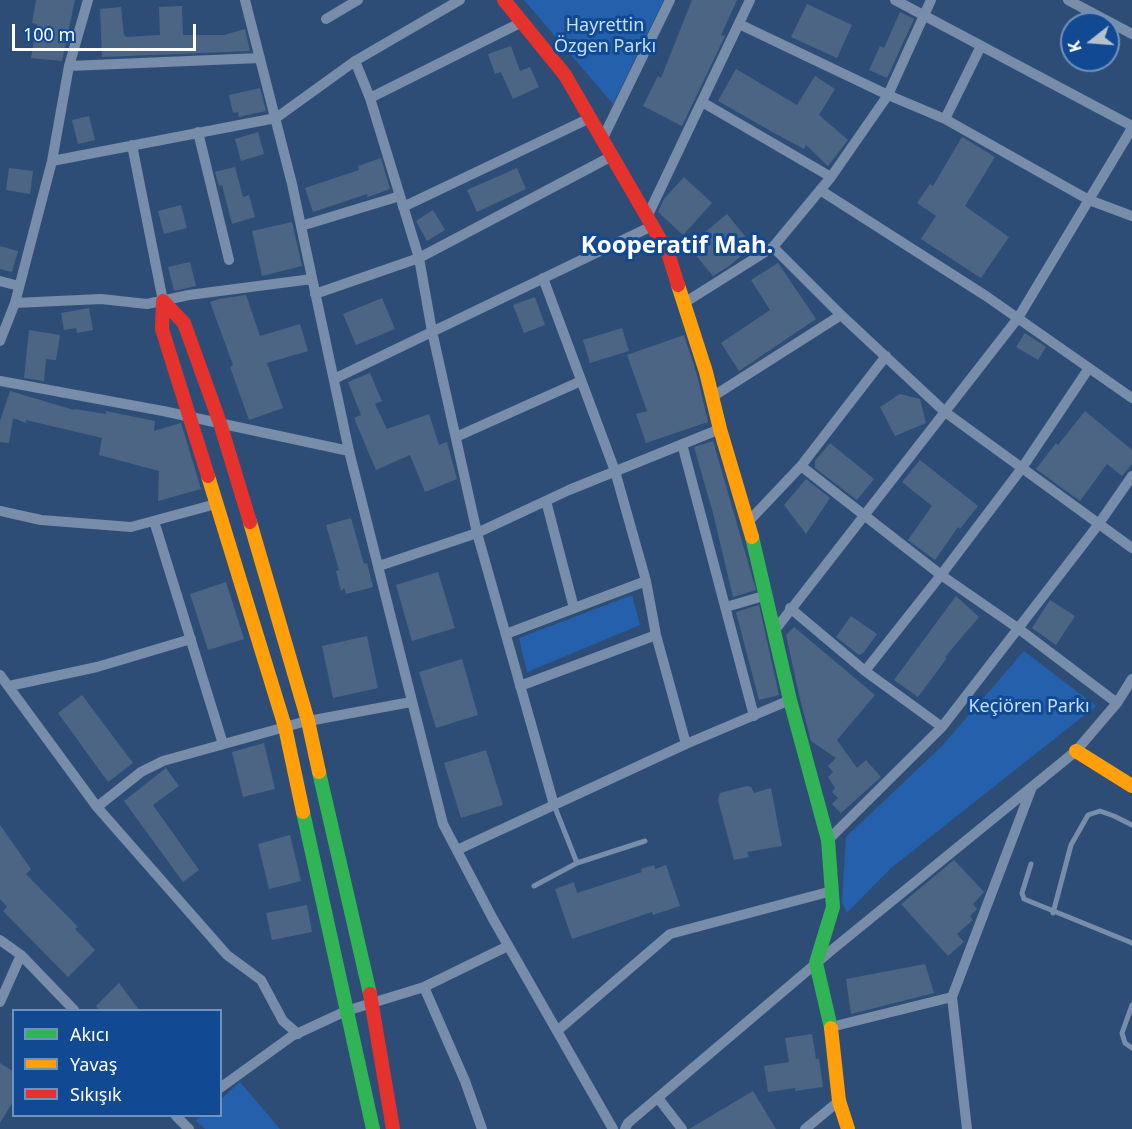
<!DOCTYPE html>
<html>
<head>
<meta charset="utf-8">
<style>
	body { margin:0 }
	#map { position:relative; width:1132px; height:1129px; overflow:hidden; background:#2e4d76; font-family:"Noto Sans",sans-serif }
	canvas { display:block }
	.legend { position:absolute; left:12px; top:1009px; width:210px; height:108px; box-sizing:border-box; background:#114993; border:2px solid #7092be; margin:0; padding:8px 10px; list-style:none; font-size:18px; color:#fff }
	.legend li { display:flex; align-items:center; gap:12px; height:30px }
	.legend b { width:30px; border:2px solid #7092be }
	.north { position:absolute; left:1060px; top:12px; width:60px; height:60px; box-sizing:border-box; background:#114993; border:2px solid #7092be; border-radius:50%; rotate:253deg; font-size:16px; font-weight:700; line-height:24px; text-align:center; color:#fff }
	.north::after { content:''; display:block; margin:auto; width:21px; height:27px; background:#b6c1cf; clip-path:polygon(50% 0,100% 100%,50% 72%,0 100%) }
	.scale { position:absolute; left:12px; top:24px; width:184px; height:27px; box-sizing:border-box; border:3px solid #fff; border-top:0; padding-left:8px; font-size:18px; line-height:21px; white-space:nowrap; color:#fff; -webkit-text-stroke:4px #114993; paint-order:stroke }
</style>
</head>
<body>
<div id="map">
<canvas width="1132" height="1129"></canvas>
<ul class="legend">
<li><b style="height:8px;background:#30b455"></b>Akıcı</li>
<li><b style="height:8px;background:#ff9f0a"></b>Yavaş</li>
<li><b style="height:8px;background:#e5322d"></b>Sıkışık</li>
</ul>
<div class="north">K</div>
<div class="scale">100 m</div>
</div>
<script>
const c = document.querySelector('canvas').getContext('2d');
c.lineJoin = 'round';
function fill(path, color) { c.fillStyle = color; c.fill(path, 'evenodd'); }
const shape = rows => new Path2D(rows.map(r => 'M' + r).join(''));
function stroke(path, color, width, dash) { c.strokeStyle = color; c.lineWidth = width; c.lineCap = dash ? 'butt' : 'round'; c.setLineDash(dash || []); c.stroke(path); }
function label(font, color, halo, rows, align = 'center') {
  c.font = font + ' "Noto Sans",sans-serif'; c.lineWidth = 6; c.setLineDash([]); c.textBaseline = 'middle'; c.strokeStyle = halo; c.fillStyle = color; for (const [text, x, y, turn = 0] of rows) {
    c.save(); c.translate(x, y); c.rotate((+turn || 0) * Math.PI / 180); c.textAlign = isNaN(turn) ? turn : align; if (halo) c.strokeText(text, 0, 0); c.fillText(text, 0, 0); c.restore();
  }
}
fill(shape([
	[524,0,664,0,613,104],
	[632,595,640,625,527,672,519,638],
	[1024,651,1096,706,891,868,847,913,842,902,846,837,942,746],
	[240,1082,280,1129,205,1129,196,1120,202,1116,220,1116,221,1099]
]), '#2460ab');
fill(shape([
	[36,0,75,0,62,61,31,58,37,24,32,23],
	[692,0,737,0,721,35,725,36,682,126,643,106,658,76,661,78],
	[807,4,852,25,837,58,791,37],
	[182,6,183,35,224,35,245,29,250,51,102,57,100,9,121,7,124,35,126,37,160,35,159,7],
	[900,12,914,19,887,78,869,70,880,46,884,48],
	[511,46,520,71,530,67,539,87,513,99,501,72,495,74,488,54],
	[736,69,797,105,815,76,835,89,819,115,848,140,828,166,806,145,804,149,776,134,718,101],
	[260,88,266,111,239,117,238,112,233,113,229,95],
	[89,116,95,140,78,144,72,120],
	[258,132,264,154,241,161,235,139],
	[962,137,995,157,965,206,1009,237,981,278,921,239,936,216,917,203,930,184,933,186],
	[381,158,390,189,368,197,367,194,313,212,305,188,359,170,358,166],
	[235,167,243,197,249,195,255,217,232,224,222,185,219,186,215,172],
	[9,168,33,171,30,194,6,190],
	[517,168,526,189,477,212,467,190],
	[684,177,712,203,683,235,658,212,664,199],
	[181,205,187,228,164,234,158,211],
	[433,210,445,230,427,241,416,221],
	[727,214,753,246,729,266,713,276,688,246],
	[292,222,302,266,262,276,252,231],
	[0,246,18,251,12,272,0,269],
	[190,262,196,286,174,291,168,267],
	[778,263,816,319,739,371,721,343,770,310,751,280],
	[246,295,260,336,300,324,308,351,267,363,283,408,249,420,230,367,233,365,210,302,219,299],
	[535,297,545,325,524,333,513,305],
	[382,298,395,329,356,345,343,314],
	[89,308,93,330,77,333,76,328,64,330,61,313],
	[622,328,629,351,590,363,583,340],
	[29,330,60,335,56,360,46,359,44,381,24,378],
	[1025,333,1046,347,1038,360,1016,347],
	[684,335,697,375,708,422,646,443,636,414,647,411,627,355],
	[370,373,382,401,375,404,387,429,429,414,439,445,447,442,457,479,425,492,410,455,376,470,354,418,361,415,348,382],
	[10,391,74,410,75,409,106,414,106,411,155,421,154,431,181,423,201,489,158,501,159,471,99,455,102,438,26,420,26,423,13,418,9,443,0,442,0,421],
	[900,394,920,399,926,423,895,436,880,407],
	[1085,411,1132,450,1132,464,1122,476,1107,464,1080,501,1036,469,1056,443,1058,445],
	[713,441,756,590,733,597,713,513,694,447],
	[830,443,874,479,857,500,815,468,815,461],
	[920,460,978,506,960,529,958,527,935,560,908,540,932,506,902,482],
	[806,479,830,498,806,534,784,505],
	[351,518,364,564,367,563,373,587,346,594,344,588,341,591,336,571,339,570,326,525],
	[438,572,455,628,412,641,396,585],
	[226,582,244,639,208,650,190,594],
	[956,596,979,617,945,657,947,658,918,697,894,680],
	[1050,600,1075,616,1056,645,1032,628],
	[759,605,779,695,759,700,736,612],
	[851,616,877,634,863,653,859,655,836,637],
	[794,627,875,695,837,740,857,768,866,760,881,777,841,813,832,804,838,798,832,792,835,788,828,777,833,772,828,766,836,758,811,741,800,699,786,635],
	[367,636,378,688,333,698,322,646],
	[462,659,478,715,436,728,419,672],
	[82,695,133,763,108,782,58,713],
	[264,743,275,789,243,797,232,752],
	[486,750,503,805,461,818,444,763],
	[166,768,179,786,153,805,199,870,183,882,124,801],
	[747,786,751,787,754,793,771,788,782,846,747,852,749,857,734,860,718,800,720,793],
	[0,825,31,869,26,874,78,927,75,929,95,950,68,977,3,911,7,907,0,899],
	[290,835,301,881,269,889,258,844],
	[954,860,984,892,973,904,977,909,970,916,973,920,957,934,964,942,948,956,901,904],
	[654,865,655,869,666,865,680,906,653,915,652,912,572,939,555,889,574,882,577,893,642,872,641,869],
	[307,905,312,932,272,940,266,913],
	[925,964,934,993,851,1014,846,979],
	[119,983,140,1011,100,1011,96,1006],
	[812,1034,816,1059,819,1058,823,1087,795,1091,795,1088,768,1092,764,1066,789,1062,785,1038],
	[0,1063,14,1072,14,1100,0,1123],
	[753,1091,776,1129,689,1129]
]), '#4c6585');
stroke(shape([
	[577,863,645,841],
	[1031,864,1022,893,1024,899,1132,943],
	[534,886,577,863,554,805],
	[1053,913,1071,845,1088,815,1100,811,1114,816,1132,825],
	[1132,1005,1122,1033,1125,1043,1132,1048]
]), '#778da9', 5);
stroke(shape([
	[245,0,292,184,349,451,443,824,493,919,613,1129],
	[895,0,1132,126],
	[1068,0,1132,34],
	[326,19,358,0],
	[739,24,888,95,945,119,1089,200,1132,216],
	[355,61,370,98,419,258,432,331,477,533,554,805],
	[69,66,260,58],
	[370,98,522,22],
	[702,102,831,177],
	[945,119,981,46],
	[198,132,229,260],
	[602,140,670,0],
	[132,145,163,301],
	[52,161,276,118,355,61,460,0],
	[820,190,986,296,1132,398],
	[403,207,590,118],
	[647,217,750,0],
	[301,226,400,196],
	[773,247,841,315,945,412,1132,548],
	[543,278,615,471,646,581,656,635,686,744],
	[0,281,19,286],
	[315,294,419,258,612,156],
	[15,303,101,299,147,304,189,295,312,279],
	[684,303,773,247,831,177,888,95,931,0],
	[0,341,15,303,52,161,69,66,88,0],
	[334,379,652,226],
	[0,381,163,411,349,451],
	[712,397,841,315],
	[456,437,581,381],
	[682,444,754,716],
	[801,466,941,575,1019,629,1117,703],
	[546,501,574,608],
	[0,511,41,520,131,527,216,504],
	[154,521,223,744],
	[748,522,801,466,886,356],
	[379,566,477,533,569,490,720,429],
	[726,607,767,595],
	[790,608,865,671,942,727],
	[775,630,1018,318,1132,128],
	[506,634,646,581],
	[865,671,941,575,1022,468,1089,368],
	[0,675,97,807,227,955,261,980,283,1021,298,1034],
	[9,686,97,667,191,639],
	[520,686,656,635],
	[97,807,141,772,163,761,303,722,411,702],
	[828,840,942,727,1098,525,1132,476],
	[457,850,686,744,790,700],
	[0,940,21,955,74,1010],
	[424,987,465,1081,482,1129],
	[0,1002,21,955],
	[831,1027,952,997],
	[557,1031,670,934,832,891],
	[220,1088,292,1036,346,1011,424,987,508,946],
	[658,1098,682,1129],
	[176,1116,189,1129],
	[625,1129,628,1123,833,949,1076,751,1117,703,1132,679],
	[805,1129,839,1101],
	[967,1129,952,997,1032,787]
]), '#778da9', 10);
stroke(shape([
	[752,537,790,700,828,840,833,907,816,963,831,1028],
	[319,772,370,994],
	[303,812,373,1129]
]), '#30b455', 14);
stroke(shape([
	[678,285,706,372,720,429,752,537],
	[208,476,285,727,303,812],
	[250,522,308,721,319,772],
	[1076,751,1132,786],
	[831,1028,839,1101,848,1129]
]), '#ff9f0a', 14);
stroke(shape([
	[504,0,565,75,668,253,678,285],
	[208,476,162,329,163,301,184,323,220,423,250,522],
	[370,994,393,1129]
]), '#e5322d', 14);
label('18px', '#c5dffd', '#114993', [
	["Hayrettin",605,26],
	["Özgen Parkı",605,47],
	["Keçiören Parkı",1029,707]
]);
label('bold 24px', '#fff', '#114993', [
	["Kooperatif Mah.",677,246]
]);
</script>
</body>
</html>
